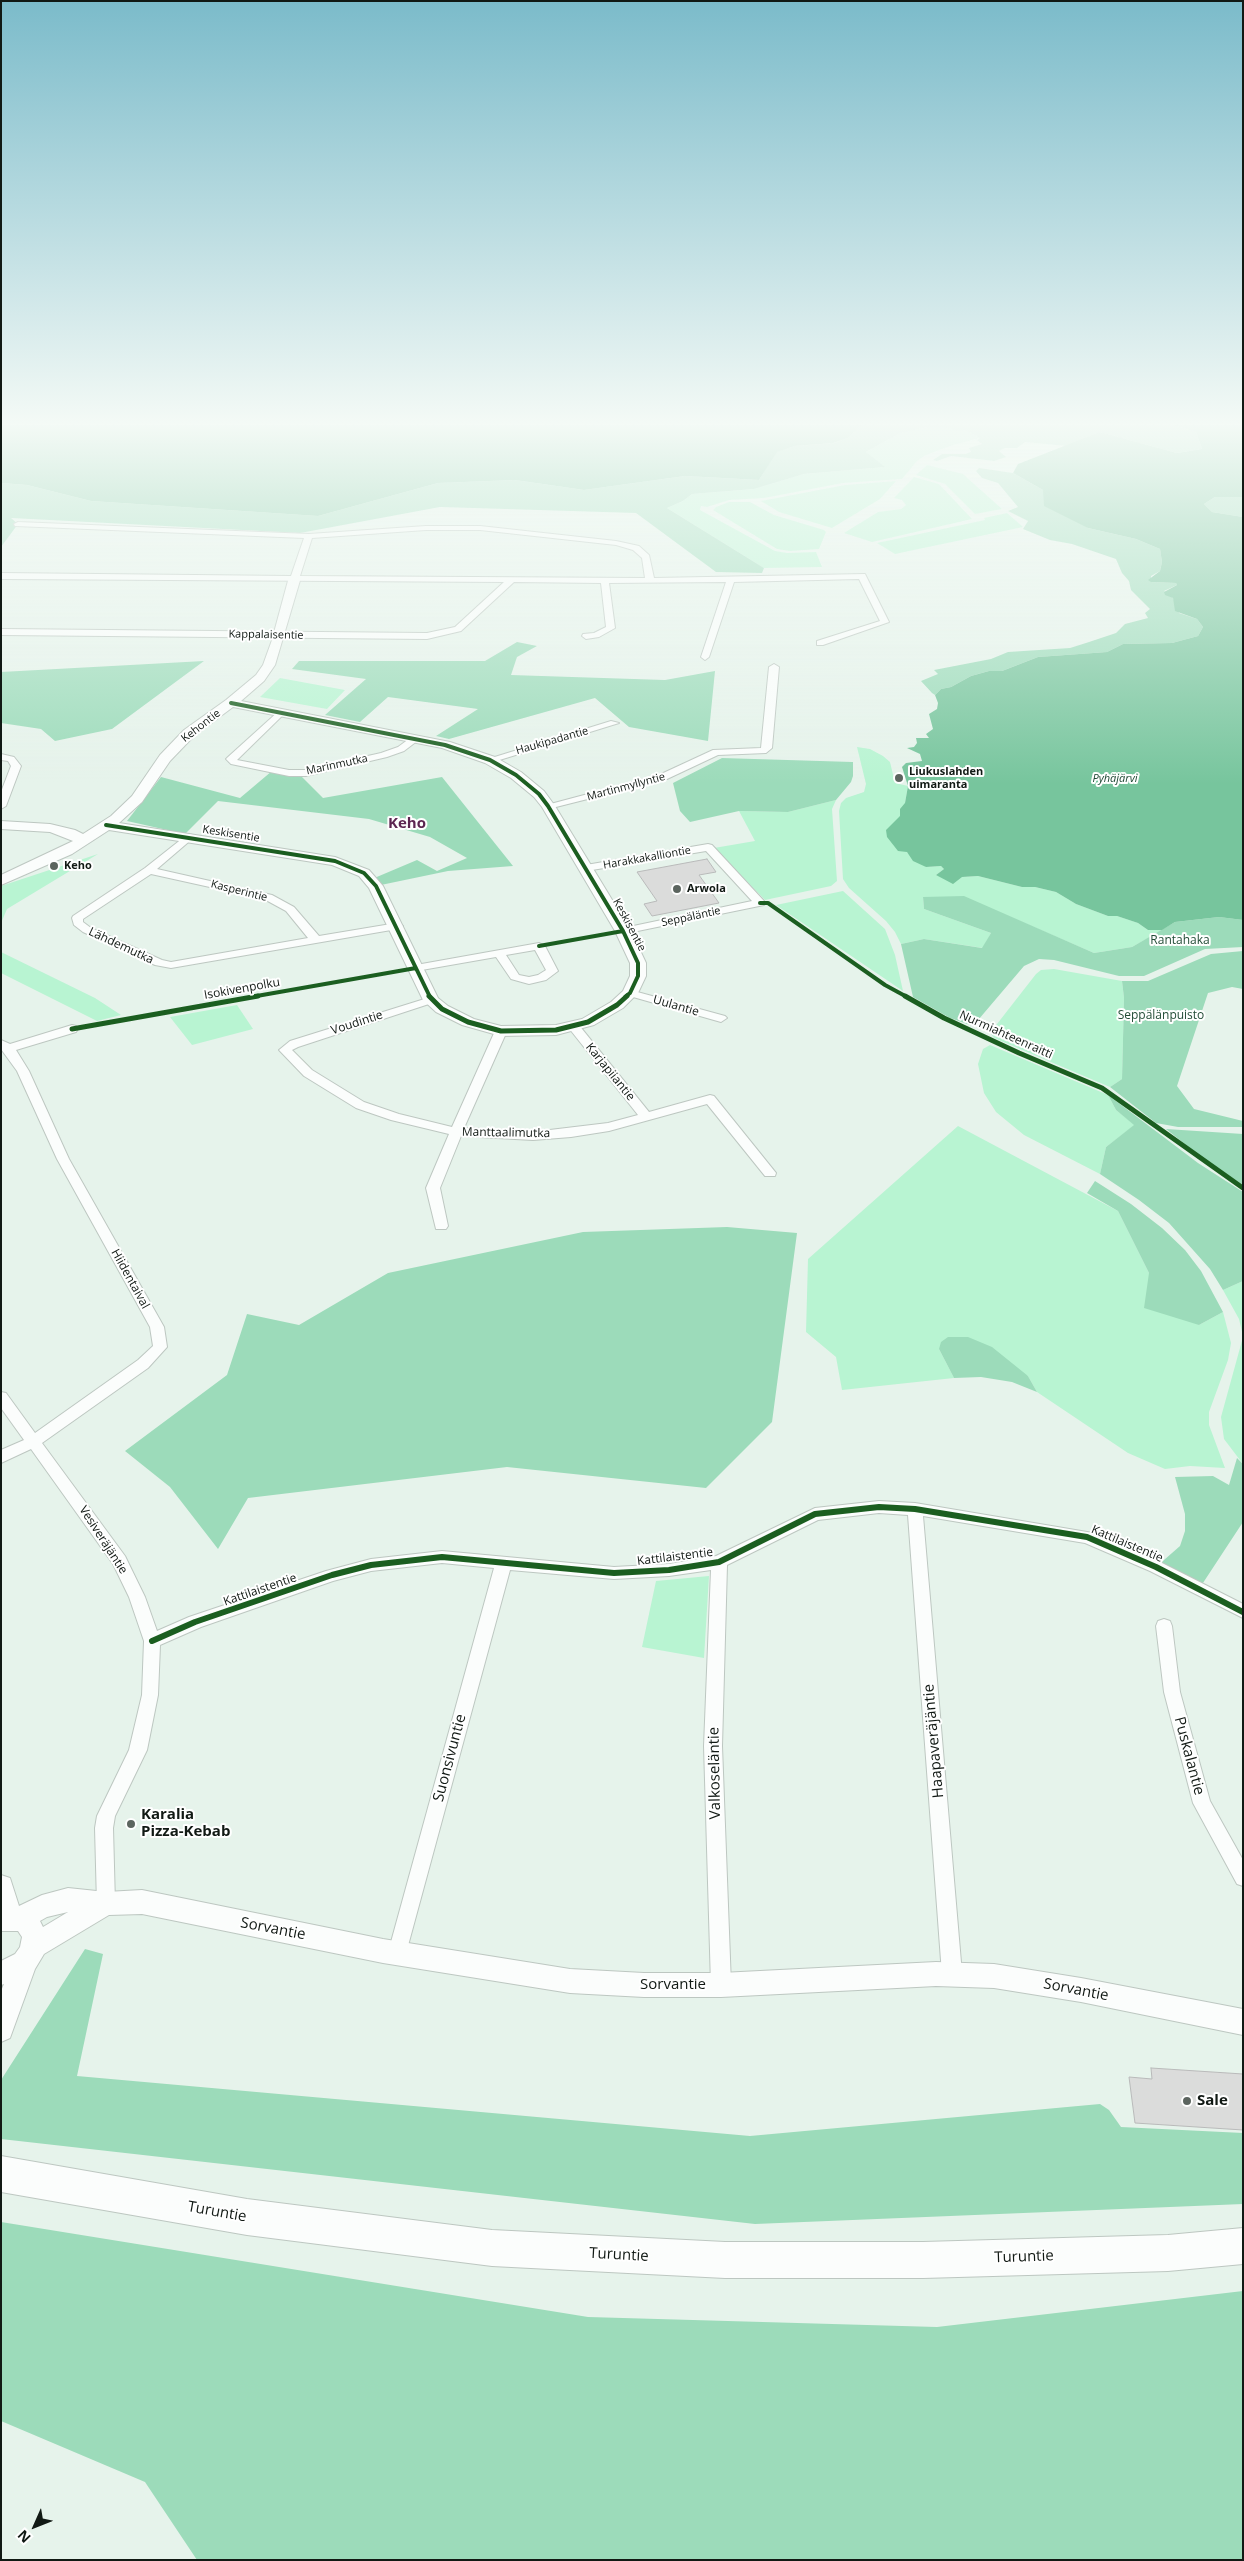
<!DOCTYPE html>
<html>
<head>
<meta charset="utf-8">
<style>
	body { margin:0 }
	#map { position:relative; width:1244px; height:2561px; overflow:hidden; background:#e6f3eb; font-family:"Open Sans",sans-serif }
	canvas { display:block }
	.frame { position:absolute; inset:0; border:2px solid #111914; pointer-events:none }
	.north { position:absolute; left:10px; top:2501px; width:50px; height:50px; -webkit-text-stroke:4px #fff; paint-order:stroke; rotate:226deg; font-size:14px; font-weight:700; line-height:20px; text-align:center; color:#111914 }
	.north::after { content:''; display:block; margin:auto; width:18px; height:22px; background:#111914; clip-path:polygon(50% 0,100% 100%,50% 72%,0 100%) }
</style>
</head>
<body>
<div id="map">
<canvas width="1244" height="2561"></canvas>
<div class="frame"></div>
<div class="north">N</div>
</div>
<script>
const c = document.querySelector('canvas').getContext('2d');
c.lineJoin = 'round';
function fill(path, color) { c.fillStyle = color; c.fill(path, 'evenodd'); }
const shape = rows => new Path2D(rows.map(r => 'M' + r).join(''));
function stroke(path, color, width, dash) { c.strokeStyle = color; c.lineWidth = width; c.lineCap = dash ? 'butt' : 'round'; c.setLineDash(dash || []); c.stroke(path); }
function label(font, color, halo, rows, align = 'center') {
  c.font = font + ' "Open Sans",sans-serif'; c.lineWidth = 4; c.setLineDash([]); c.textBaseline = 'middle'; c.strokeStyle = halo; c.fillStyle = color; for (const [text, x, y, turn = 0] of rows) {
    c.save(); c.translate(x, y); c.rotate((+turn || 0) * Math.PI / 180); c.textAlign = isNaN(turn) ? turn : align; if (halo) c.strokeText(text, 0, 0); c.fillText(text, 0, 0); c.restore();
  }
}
fill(shape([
	[928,427,946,427,956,431,966,430,980,438,953,445,926,455,917,461,902,479,843,483,764,498,729,500,707,507,701,506,700,510,775,551,787,553,816,552,822,567,764,568,667,508,683,501,692,494,754,489,804,474,884,467,866,452,900,433],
	[927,465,963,474,1002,509,975,514,945,484,916,475],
	[914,477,939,484,972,519,872,542,844,533,878,512,901,509,906,505,902,500,894,498],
	[896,481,880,499,832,528,779,512,761,501,845,485],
	[729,502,750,502,774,515,824,530,826,532,819,549,790,551,777,549,713,510,716,507],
	[1007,513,1023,527,895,554,877,543,985,520,984,518],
	[280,678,345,690,327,709,260,697],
	[857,747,870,749,883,756,890,762,895,783,908,786,905,803,907,852,926,867,941,866,944,869,936,875,962,877,978,876,1022,887,1035,887,1056,892,1076,904,1108,916,1117,916,1138,923,1148,930,1162,930,1132,947,1094,953,964,897,923,897,924,909,991,933,983,948,924,939,901,944,895,932,886,921,849,888,843,879,839,811,841,803,846,798,864,792,866,784],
	[836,800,832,809,837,881,831,886,765,900,714,848,755,841,739,811,788,812],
	[98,854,7,909,1,923,1,886],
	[843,891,885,929,895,955,903,991,776,905],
	[1,952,95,998,121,1015,97,1021,1,973],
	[1054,969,1122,981,1124,998,1122,1079,1110,1087,994,1038,990,1033,1036,974,1041,970],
	[237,1005,253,1029,192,1045,170,1017],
	[990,1045,1108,1095,1116,1110,1135,1125,1106,1147,1100,1174,1024,1135,996,1112,984,1093,978,1064,983,1049],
	[958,1126,1118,1211,1149,1273,1199,1325,1223,1312,1231,1343,1228,1360,1209,1412,1209,1425,1225,1468,1190,1466,1165,1469,1128,1453,1037,1392,1028,1376,939,1349,954,1378,842,1390,836,1357,806,1332,808,1259],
	[1243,1281,1243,1336,1239,1319,1223,1290],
	[1243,1337,1243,1464,1224,1439,1221,1417],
	[709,1576,704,1658,642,1647,656,1581]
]), '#b8f4d2');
fill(shape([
	[861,425,1174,425,1196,432,1202,449,1177,453,1100,432,1067,446,1025,442,1017,448,1005,448,999,451,1006,457,994,461,951,456,937,461,933,460,942,454,965,454,971,452,969,448,982,444,977,440,980,438,966,430,956,431,946,427,928,427,900,433,866,452,885,467,804,474,754,489,692,494,683,501,667,508,764,568,762,573,716,572,636,513,440,507,300,533,11,518,18,524,1,547,1,483,27,485,91,501,318,516,438,483,515,480,584,490,685,476,759,480,776,452,795,446,834,443,848,438],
	[979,468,1013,473,1043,490,1088,528,1136,539,1160,549,1162,562,1160,571,1151,576,1151,582,1176,583,1177,585,1164,591,1173,598,1179,613,1197,619,1203,627,1198,636,1172,643,1123,644,1107,652,1038,657,1002,671,989,671,971,676,951,687,941,689,935,695,932,693,921,681,938,674,934,670,991,659,1008,652,1070,648,1086,643,1116,633,1125,624,1148,618,1145,613,1150,609,1131,590,1129,581,1122,573,1116,559,1072,544,1050,540,1023,529,1028,521,1008,511,1018,507,998,483,982,478,976,471],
	[1229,496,1243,497,1243,517,1212,512,1204,504,1215,497],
	[517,642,537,646,517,657,511,675,665,680,715,671,708,741,629,727,595,698,449,739,436,736,478,709,388,697,360,722,325,715,366,679,292,669,299,661,485,661],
	[204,661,112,729,55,741,41,729,1,723,1,672],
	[722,758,853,762,853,776,851,782,836,800,788,812,739,811,690,822,680,811,673,783],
	[272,771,300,775,323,798,442,777,513,866,448,871,376,886,372,879,417,860,437,871,467,858,430,837,369,819,218,801,185,834,127,821,161,777,240,798],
	[964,896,1094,953,1132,947,1175,922,1219,917,1243,920,1243,947,1205,949,1144,976,1119,976,1054,960,1039,959,1024,966,973,1026,950,1018,913,997,901,944,924,939,982,948,991,933,924,909,923,897],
	[1243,951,1243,989,1232,987,1208,993,1177,1086,1194,1109,1243,1121,1243,1127,1178,1127,1156,1123,1110,1087,1122,1079,1124,998,1122,981,1148,981,1211,954],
	[1108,1095,1198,1163,1243,1192,1243,1281,1223,1290,1210,1269,1169,1223,1139,1200,1100,1174,1106,1147,1134,1125,1116,1110],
	[1166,1129,1243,1134,1243,1185,1205,1160],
	[1095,1181,1131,1204,1162,1228,1185,1250,1201,1271,1223,1312,1199,1325,1144,1308,1149,1273,1118,1211,1087,1193],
	[727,1227,797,1233,772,1422,706,1488,507,1467,248,1498,218,1549,170,1487,125,1451,227,1375,247,1314,299,1325,388,1273,583,1232],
	[948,1337,968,1337,992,1347,1028,1376,1037,1392,1012,1382,981,1377,954,1378,939,1349,941,1342],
	[1237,1458,1243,1464,1243,1522,1199,1589,1156,1567,1180,1546,1185,1531,1185,1514,1175,1477,1213,1476,1229,1485],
	[85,1949,103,1954,77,2076,750,2136,1100,2104,1109,2110,1121,2127,1243,2133,1243,2204,755,2224,1,2139,1,2080],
	[1,2222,588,2317,937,2327,1243,2291,1243,2560,197,2560,145,2482,1,2421]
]), '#9cdbba');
fill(shape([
	[1,425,861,425,848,438,833,443,795,446,777,452,759,480,685,476,584,490,515,480,438,483,318,516,91,501,27,485,1,483],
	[1174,425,1243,425,1243,497,1215,497,1204,504,1212,512,1243,517,1243,920,1219,917,1175,922,1162,930,1148,930,1138,923,1117,916,1108,916,1076,904,1056,892,1035,887,1022,887,978,876,962,877,953,884,936,875,944,869,941,866,926,867,913,861,907,852,898,851,887,837,886,830,900,816,900,809,905,803,908,786,902,767,906,763,922,761,920,754,907,748,914,747,917,743,916,738,929,738,926,734,933,729,929,714,937,709,938,703,935,695,941,689,951,687,971,676,989,671,1002,671,1038,657,1107,652,1123,644,1172,643,1198,636,1203,627,1197,619,1175,611,1173,598,1165,595,1164,592,1177,585,1176,583,1151,582,1148,580,1160,571,1162,562,1160,549,1136,539,1088,528,1044,506,1043,490,1013,473,1018,464,1100,432,1177,453,1202,449,1196,432]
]), '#77c59d');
const building = shape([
	[707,859,716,872,699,875,719,903,652,916,644,904,657,901,637,872,707,859],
	[1151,2068,1243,2074,1243,2130,1135,2123,1129,2077,1152,2079,1151,2068]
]);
fill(building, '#dbdcdb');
stroke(building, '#b9baba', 1);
const street = shape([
	[18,522,309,534,426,526,480,526,616,541,639,546,649,555,654,578,865,574,889,622,823,645,817,645,817,641,880,621,859,579,734,582,709,657,705,660,701,657,726,582,609,583,615,628,599,637,586,639,582,636,583,634,594,633,606,627,601,583,514,582,461,631,427,639,1,635,1,629,427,633,455,627,504,582,1,579,1,573,291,576,304,538,15,526,14,524,18,522],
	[426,530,480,530,616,545,633,550,642,558,645,578,300,576,312,538,426,530],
	[774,664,779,667,772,748,766,753,718,755,667,779,548,809,543,806,659,775,713,750,761,748,769,667,774,664],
	[280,710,285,713,283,715,237,760,289,770,306,770,381,753,398,747,413,736,421,738,404,751,387,757,306,776,289,776,231,764,226,759,228,757,280,710],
	[611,721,619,723,493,762,485,760,611,721],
	[1,754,14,757,21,766,6,806,1,809,1,792,11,766,8,761,1,760,1,754],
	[188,834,192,835,192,839,157,869,272,895,294,907,319,936,397,923,403,926,397,929,171,968,155,965,83,932,74,925,72,918,73,916,145,868,188,834],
	[151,874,264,899,286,911,308,938,171,962,162,960,91,928,83,922,83,919,151,874],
	[708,844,712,845,764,901,764,905,623,934,619,933,619,929,752,901,706,851,586,871,581,868,586,865,708,844],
	[539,943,545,946,558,971,546,980,529,984,511,979,496,957,416,971,410,968,416,965,539,943],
	[535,950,546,970,538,975,529,977,519,975,506,955,535,950],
	[630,990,725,1016,727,1018,721,1022,626,995,624,993,630,990],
	[431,997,437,1000,435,1002,298,1047,292,1050,312,1070,364,1102,399,1114,452,1127,495,1031,501,1027,507,1031,464,1128,533,1132,608,1123,638,1115,568,1027,574,1023,578,1024,649,1112,710,1095,714,1096,776,1173,775,1176,765,1176,707,1104,609,1131,571,1137,533,1140,461,1136,440,1188,448,1226,446,1229,436,1229,426,1188,449,1134,391,1120,356,1108,304,1076,279,1050,290,1041,431,997],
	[72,1025,76,1026,78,1029,76,1032,16,1050,29,1071,69,1159,164,1327,167,1347,148,1368,42,1443,125,1556,145,1597,157,1631,189,1617,326,1571,371,1559,442,1551,614,1567,669,1564,716,1556,815,1508,879,1501,915,1503,1093,1533,1162,1563,1243,1604,1243,1618,1150,1571,1085,1543,923,1516,962,1974,959,1980,952,1983,945,1980,942,1974,908,1515,879,1513,818,1520,727,1565,722,1746,731,1985,728,1991,721,1994,714,1991,711,1985,704,1746,711,1570,669,1576,614,1579,510,1570,406,1953,404,1959,397,1962,390,1959,388,1953,494,1568,442,1563,371,1571,333,1581,201,1627,160,1645,158,1695,147,1750,115,1816,113,1828,115,1904,113,1910,106,1912,99,1910,97,1904,95,1828,97,1816,129,1750,142,1695,144,1641,129,1597,113,1564,31,1449,1,1463,1,1450,24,1440,1,1408,1,1392,6,1393,35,1433,138,1360,153,1346,150,1327,57,1159,17,1071,1,1049,1,1040,10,1044,72,1025],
	[1164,1619,1170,1621,1172,1626,1180,1692,1210,1801,1243,1860,1243,1886,1237,1884,1193,1803,1164,1692,1156,1626,1158,1621,1164,1619]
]);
const secondary = shape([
	[295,574,301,577,275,665,264,681,241,701,450,742,495,757,521,772,544,791,555,806,631,931,646,963,646,976,638,993,623,1008,594,1025,556,1035,501,1036,462,1025,436,1012,423,1000,369,888,359,876,332,865,109,830,72,854,1,885,1,875,73,841,50,832,1,829,1,821,50,824,75,830,83,834,111,816,132,796,160,755,184,730,226,700,256,675,263,665,272,640,289,577,295,574],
	[233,707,442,748,485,763,511,778,534,797,542,807,615,931,630,963,630,976,623,991,611,1002,582,1019,556,1025,501,1026,474,1019,448,1006,438,998,383,886,369,870,335,857,119,823,142,802,170,761,194,736,233,707],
	[1,1875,10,1878,19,1906,42,1895,68,1888,106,1892,142,1890,383,1939,570,1969,644,1973,721,1973,936,1962,994,1964,1081,1978,1243,2009,1243,2035,1081,2002,994,1988,936,1986,721,1997,644,1997,570,1993,383,1963,142,1914,109,1915,44,1954,35,1969,10,2038,1,2042,1,1991,4,1984,1,1985,1,1961,15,1954,20,1947,22,1937,18,1931,1,1931,1,1875],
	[68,1912,43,1927,40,1921,47,1917,68,1912]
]);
const highway = shape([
	[1,2156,247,2199,492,2230,725,2242,923,2242,1168,2235,1243,2228,1243,2264,1168,2271,923,2278,725,2278,492,2266,247,2235,1,2192,1,2156]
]);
stroke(street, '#bdc7c1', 2);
stroke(secondary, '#bdc7c1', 2);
stroke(highway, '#bdc7c1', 2);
fill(street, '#fbfdfc');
fill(secondary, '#fbfdfc');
fill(highway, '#fbfdfc');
stroke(shape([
	[231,703,445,745,490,760,516,775,539,794,548,806,623,931,638,963,638,976,630,993,625,997],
	[106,825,335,861,364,873,376,886,430,997],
	[760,903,768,903,885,985,907,997],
	[539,946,623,931],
	[251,997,416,968]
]), '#1b5e20', 4);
stroke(shape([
	[429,996,442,1009,468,1022,501,1031,556,1030,588,1022,617,1005,627,996],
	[905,996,944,1018,1019,1053,1102,1088,1243,1188],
	[72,1029,258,996]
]), '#1b5e20', 5);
stroke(shape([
	[152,1641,195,1622,332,1575,371,1565,442,1557,614,1573,669,1570,719,1562,815,1514,879,1507,915,1509,1087,1537,1156,1567,1243,1612]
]), '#1b5e20', 6);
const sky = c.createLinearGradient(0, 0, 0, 784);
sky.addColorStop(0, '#7bbbca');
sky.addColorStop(0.54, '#f4faf6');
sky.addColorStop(1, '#f4faf600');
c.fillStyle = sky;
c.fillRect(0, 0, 1244, 784);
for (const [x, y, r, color] of [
	[899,778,5,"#5c655f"],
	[54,866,5,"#5c655f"],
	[677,889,5,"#5c655f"],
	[131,1824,5,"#5c655f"],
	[1187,2101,5,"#5c655f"]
]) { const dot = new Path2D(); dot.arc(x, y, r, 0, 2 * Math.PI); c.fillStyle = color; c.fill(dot); stroke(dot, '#fff', 2); }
label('11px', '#111914', '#fff', [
	["Kappalaisentie",266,635,1],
	["Kehontie",201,726,-38],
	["Haukipadantie",552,741,-16],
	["Marinmutka",337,765,-12],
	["Martinmyllyntie",626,787,-15],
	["Keskisentie",231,834,9],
	["Harakkakalliontie",647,858,-10],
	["Kasperintie",239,891,14],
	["Seppäläntie",691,917,-12],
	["Keskisentie",629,925,62]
]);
label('bold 11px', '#111914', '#fff', [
	["Liukuslahden",909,772],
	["uimaranta",909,785],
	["Keho",64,866],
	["Arwola",687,889]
], 'left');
label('italic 11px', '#1c4731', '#fff', [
	["Pyhäjärvi",1115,779]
]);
label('12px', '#224c36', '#fff', [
	["Rantahaka",1180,941],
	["Seppälänpuisto",1161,1016]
]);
label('12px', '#111914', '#fff', [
	["Lähdemutka",121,946,25],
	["Isokivenpolku",242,989,-10],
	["Uulantie",676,1006,16],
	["Voudintie",357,1023,-18],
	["Nurmiahteenraitti",1006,1035,24],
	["Karjapiiantie",610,1072,51],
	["Manttaalimutka",506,1133,1],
	["Hiidentaival",130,1279,61],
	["Vesiveräjäntie",103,1540,57],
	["Kattilaistentie",1127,1544,23],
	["Kattilaistentie",675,1557,-7],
	["Kattilaistentie",260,1590,-19]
]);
label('bold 15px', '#5c2551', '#fff', [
	["Keho",407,824]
]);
label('15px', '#111914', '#fff', [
	["Haapaveräjäntie",934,1741,-95],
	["Puskalantie",1189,1756,75],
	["Suonsivuntie",450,1758,-75],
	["Valkoseläntie",715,1773,-91],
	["Sorvantie",273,1929,11],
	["Sorvantie",673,1985],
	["Sorvantie",1076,1990,11],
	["Turuntie",217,2212,10],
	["Turuntie",619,2255,3],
	["Turuntie",1024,2257,-2]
]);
label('bold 15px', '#111914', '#fff', [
	["Karalia",141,1815],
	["Pizza-Kebab",141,1832],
	["Sale",1197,2101]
], 'left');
</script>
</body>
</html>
